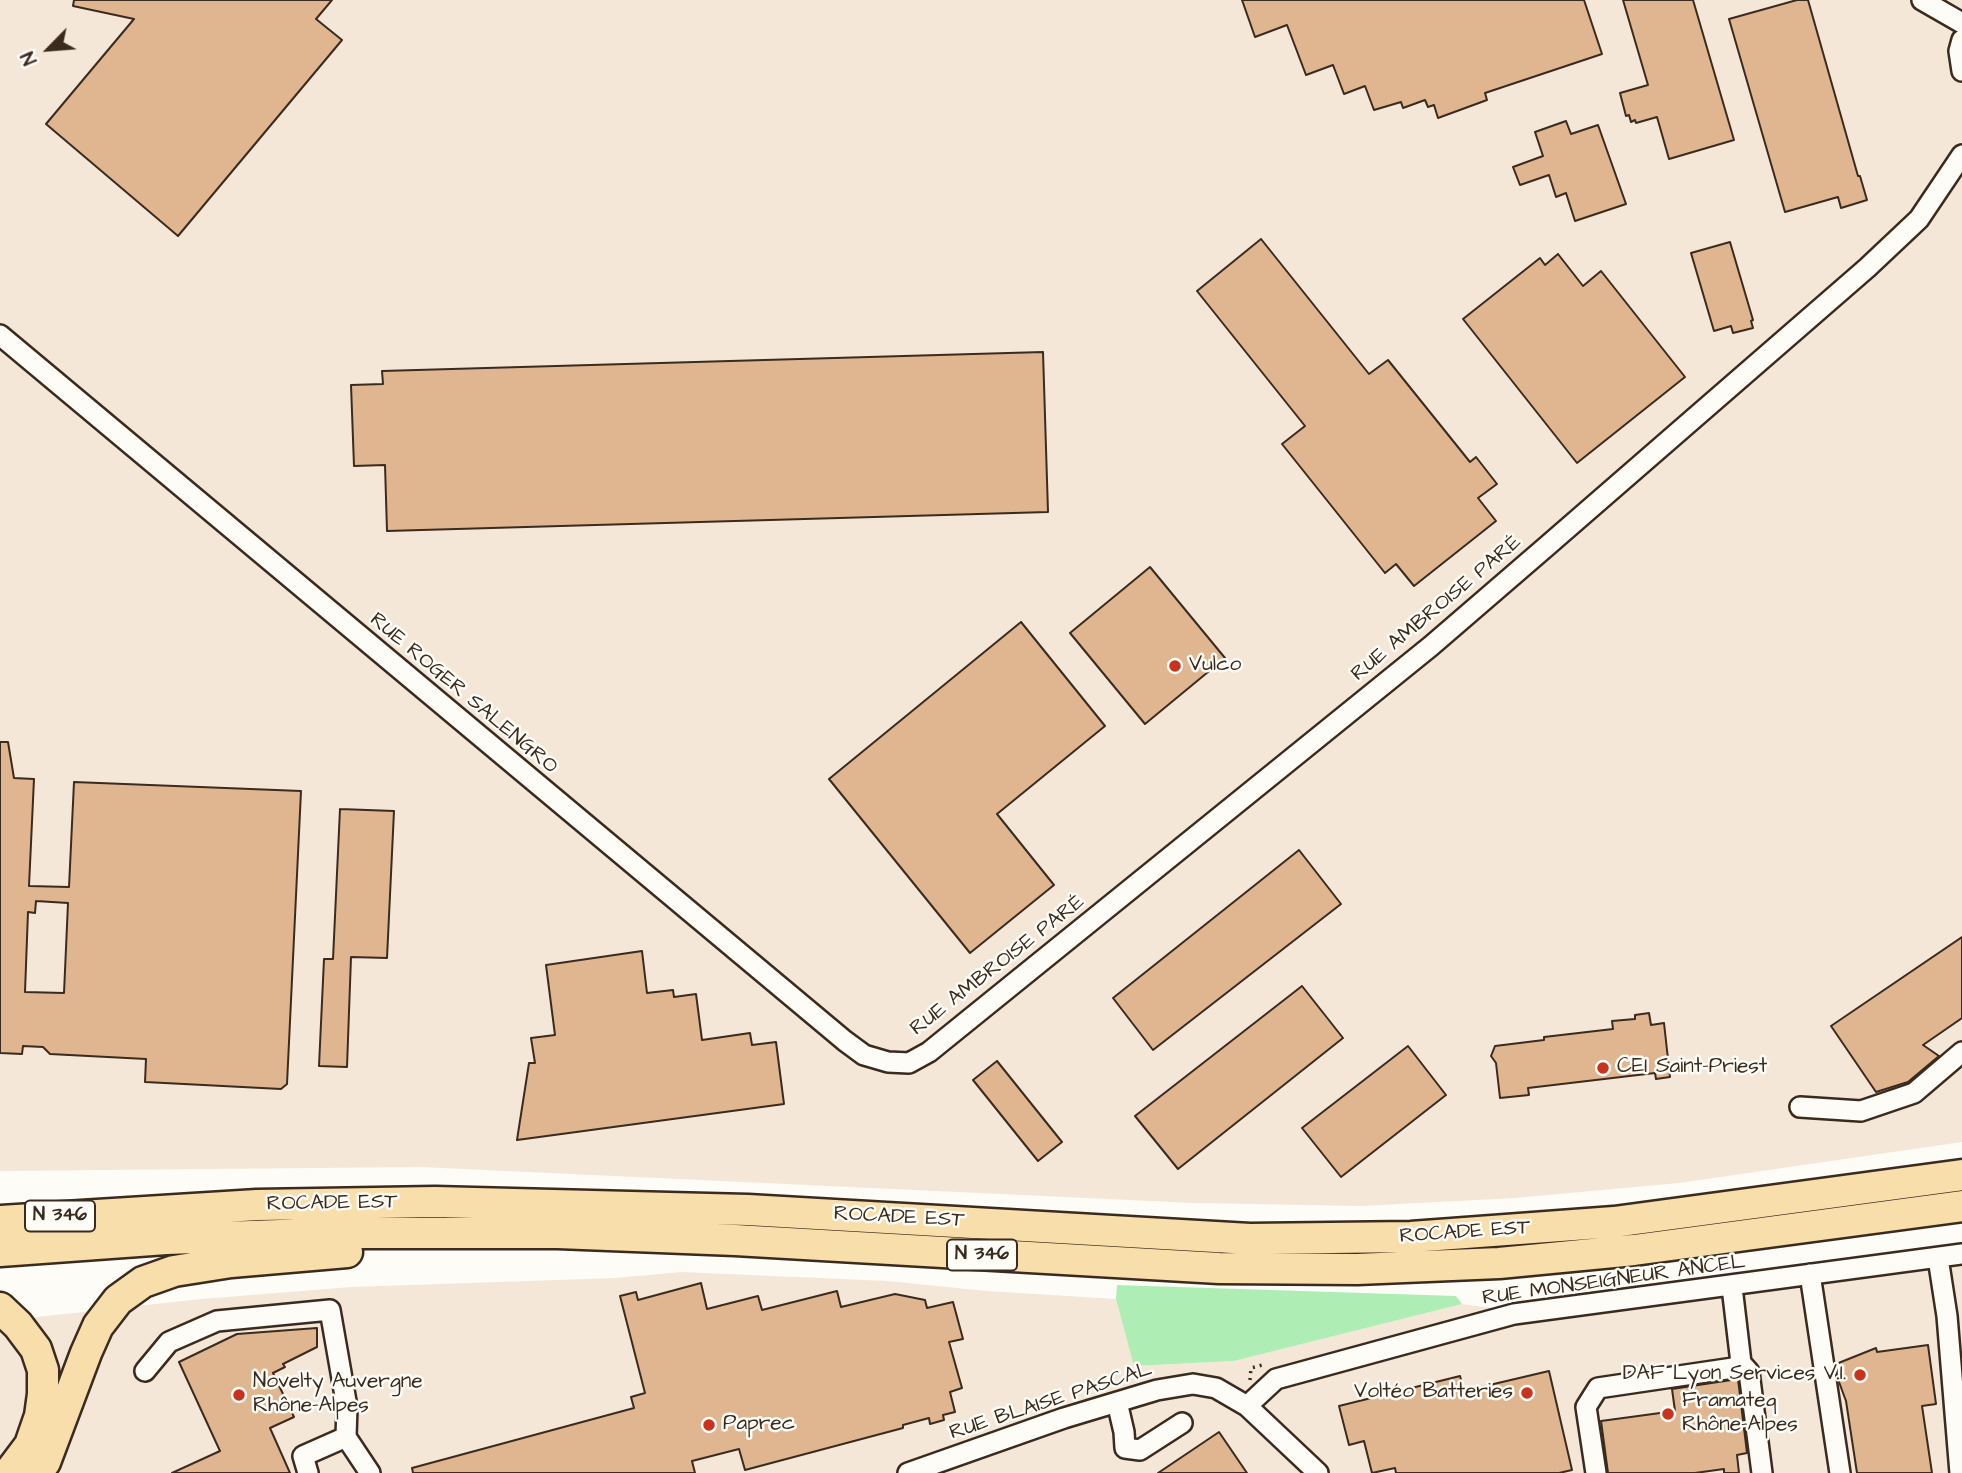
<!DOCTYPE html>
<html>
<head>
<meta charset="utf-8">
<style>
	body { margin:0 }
	#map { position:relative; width:1962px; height:1473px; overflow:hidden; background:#fdfcf7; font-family:"Architects Daughter",sans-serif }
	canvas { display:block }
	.north { position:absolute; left:14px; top:14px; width:70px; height:70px; -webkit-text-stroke:5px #fdfcf7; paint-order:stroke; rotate:245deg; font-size:19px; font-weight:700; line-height:28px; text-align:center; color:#3b2a1e }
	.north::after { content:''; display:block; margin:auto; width:24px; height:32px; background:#3b2a1e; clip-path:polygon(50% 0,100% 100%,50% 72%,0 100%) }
</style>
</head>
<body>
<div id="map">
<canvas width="1962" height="1473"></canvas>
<div class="north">N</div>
</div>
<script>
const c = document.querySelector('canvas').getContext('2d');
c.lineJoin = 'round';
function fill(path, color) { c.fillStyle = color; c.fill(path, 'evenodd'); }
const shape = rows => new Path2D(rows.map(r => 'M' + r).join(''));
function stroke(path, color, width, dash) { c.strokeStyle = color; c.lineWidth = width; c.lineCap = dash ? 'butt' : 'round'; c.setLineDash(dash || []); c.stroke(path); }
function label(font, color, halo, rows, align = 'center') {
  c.font = font + ' "Architects Daughter",sans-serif'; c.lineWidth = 5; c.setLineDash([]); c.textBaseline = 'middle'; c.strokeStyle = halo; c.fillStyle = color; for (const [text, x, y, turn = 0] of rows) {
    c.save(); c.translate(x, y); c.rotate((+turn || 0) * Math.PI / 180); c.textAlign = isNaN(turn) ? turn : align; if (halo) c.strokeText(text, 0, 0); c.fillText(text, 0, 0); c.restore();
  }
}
fill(shape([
	[0,0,1962,0,1962,1142,1679,1183,1515,1198,1361,1206,1194,1203,421,1167,0,1171],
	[1962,1264,1962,1473,0,1473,0,1321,201,1299,352,1287,615,1278,682,1272,888,1281,987,1291,1116,1299,1135,1366,1234,1361,1462,1304,1552,1316]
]), '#f4e7d8');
fill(shape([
	[1117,1285,1456,1296,1462,1304,1234,1361,1134,1366,1116,1299]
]), '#aeeeb5');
const building = shape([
	[74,0,332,0,316,19,342,40,178,236,46,124,134,19,73,6,74,0],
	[1242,0,1584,0,1602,54,1485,93,1487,100,1438,118,1434,105,1428,107,1425,100,1403,108,1401,102,1374,110,1365,86,1344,94,1333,65,1306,75,1287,25,1255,37,1242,0],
	[1623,0,1693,0,1734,140,1669,159,1657,117,1636,123,1635,120,1631,122,1629,115,1626,116,1620,93,1648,85,1623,0],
	[1797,0,1808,0,1858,176,1860,176,1867,200,1841,208,1838,197,1785,212,1729,19,1797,0],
	[1566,121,1571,134,1598,125,1626,204,1575,221,1566,193,1556,197,1549,175,1520,185,1513,167,1543,156,1535,132,1566,121],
	[1261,239,1369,374,1388,360,1470,462,1476,457,1497,484,1478,498,1496,521,1414,586,1396,564,1385,573,1282,444,1305,426,1197,291,1261,239],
	[1730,242,1753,320,1751,321,1753,328,1733,333,1731,326,1714,331,1691,253,1730,242],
	[1558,254,1583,286,1601,271,1685,377,1577,463,1463,319,1540,258,1545,265,1558,254],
	[1043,352,1048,512,387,531,385,465,354,466,351,385,383,384,382,371,1043,352],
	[1150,567,1225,658,1145,724,1070,633,1150,567],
	[1021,622,1105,726,997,814,1054,885,970,953,829,779,1021,622],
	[0,742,8,742,14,778,34,779,29,886,69,887,74,782,301,791,287,1084,281,1089,145,1082,146,1059,50,1054,43,1047,23,1046,22,1054,0,1053,0,742],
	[36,901,68,903,64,993,25,992,28,912,35,913,36,901],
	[340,809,394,811,387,958,351,957,347,1067,319,1066,324,959,333,959,340,809],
	[1299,850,1341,904,1153,1050,1113,998,1299,850],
	[1962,937,1962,1018,1923,1045,1939,1056,1908,1082,1876,1092,1831,1026,1962,937],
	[642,951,647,993,673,990,674,997,696,994,702,1040,750,1033,752,1045,776,1042,784,1104,517,1140,529,1063,535,1063,531,1038,555,1035,546,965,642,951],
	[1302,986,1343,1038,1178,1169,1135,1116,1302,986],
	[1649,1013,1651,1025,1664,1023,1670,1077,1656,1079,1655,1073,1528,1088,1529,1095,1500,1098,1496,1063,1491,1056,1495,1046,1544,1040,1544,1037,1613,1029,1612,1021,1635,1019,1635,1015,1649,1013],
	[1408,1046,1446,1095,1341,1177,1302,1128,1408,1046],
	[997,1061,1062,1142,1038,1161,973,1080,997,1061],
	[701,1283,707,1309,758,1296,762,1310,837,1291,841,1307,895,1294,925,1300,927,1308,953,1302,963,1339,949,1342,962,1388,950,1392,955,1412,943,1415,944,1420,930,1424,929,1418,903,1425,903,1428,745,1470,739,1449,692,1461,695,1473,413,1473,412,1468,634,1408,631,1397,645,1393,620,1296,636,1292,638,1300,701,1283],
	[317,1328,317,1347,283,1364,285,1367,273,1373,294,1417,270,1428,290,1473,172,1473,220,1451,179,1362,237,1334,317,1328],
	[1928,1345,1936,1404,1922,1406,1932,1473,1857,1473,1846,1401,1839,1382,1836,1364,1876,1348,1877,1352,1928,1345],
	[1549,1371,1572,1470,1559,1473,1396,1473,1395,1468,1372,1473,1364,1441,1349,1445,1339,1406,1460,1376,1464,1391,1549,1371],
	[1738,1379,1747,1453,1737,1455,1739,1473,1724,1473,1724,1469,1695,1473,1608,1473,1601,1421,1675,1411,1672,1389,1738,1379],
	[1219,1432,1247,1473,1158,1473,1219,1432]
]);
fill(building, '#dfb690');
stroke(building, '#3b2a1e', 2);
const minor = shape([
	[1922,0,1962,23],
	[1962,40,1959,51,1962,71],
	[0,335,845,1041,864,1055,888,1062,909,1063,929,1052,1431,646,1547,546,1867,268,1919,219,1962,155],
	[1800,1107,1861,1111,1914,1093,1962,1052],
	[1938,1258,1947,1316,1960,1473],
	[1810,1274,1840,1473],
	[1732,1287,1741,1363],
	[145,1371,169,1342,217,1321,330,1310,347,1407,346,1437],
	[1117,1402,1124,1432,1125,1448,1140,1450,1182,1423],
	[1247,1406,1276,1379,1514,1314,1962,1254],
	[346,1437,370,1473],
	[308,1473,303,1456,346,1437],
	[908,1473,1064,1418,1157,1390,1193,1384,1216,1388,1247,1406,1318,1473],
	[1596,1473,1586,1407,1598,1388,1733,1368,1741,1363,1749,1372,1762,1473]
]);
const highway = shape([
	[0,1221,257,1205,435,1202,748,1210,1250,1239,1411,1237,1614,1222,1962,1175],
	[0,1251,166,1239,338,1233,558,1233,735,1240,1219,1268,1357,1269,1499,1263,1634,1250,1962,1206],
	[0,1308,18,1325,36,1349,43,1370,43,1394,40,1416,30,1445,9,1473],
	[37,1473,45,1462,86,1353,98,1326,118,1300,143,1282,174,1271,231,1262,347,1252]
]);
stroke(minor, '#3b2a1e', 24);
stroke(highway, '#3b2a1e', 35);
stroke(shape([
	[1250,1380,1251,1368,1266,1364]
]), '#3b2a1e', 3.5, [2, 5]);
stroke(minor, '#fdfcf7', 19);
stroke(highway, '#f8deab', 30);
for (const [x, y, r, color] of [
	[1175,666,7,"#c8321e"],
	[1603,1068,7,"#c8321e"],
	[1860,1375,7,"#c8321e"],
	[1527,1393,7,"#c8321e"],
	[239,1395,7,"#c8321e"],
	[1668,1414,7,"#c8321e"],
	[709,1425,7,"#c8321e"]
]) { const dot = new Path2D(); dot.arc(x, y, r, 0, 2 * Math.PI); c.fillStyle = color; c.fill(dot); stroke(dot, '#fdfcf7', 2.5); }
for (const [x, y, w] of [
	[60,1216,70],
	[982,1255,70]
]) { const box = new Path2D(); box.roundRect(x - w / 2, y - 15.5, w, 31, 5); c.fillStyle = '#fdfcf7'; c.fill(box); stroke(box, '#3b2a1e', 2); }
label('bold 19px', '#3b2a1e', null, [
	["N 346",60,1216],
	["N 346",982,1255]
]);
label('21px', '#3b2a1e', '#fdfcf7', [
	["RUE AMBROISE PARÉ",1437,609,-40],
	["RUE ROGER SALENGRO",463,694,40],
	["RUE AMBROISE PARÉ",998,966,-38],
	["ROCADE EST",332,1204,-1],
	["ROCADE EST",899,1218,3],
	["ROCADE EST",1465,1233,-4],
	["RUE MONSEIGNEUR ANCEL",1614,1281,-8],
	["RUE BLAISE PASCAL",1051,1402,-18]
]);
label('21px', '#3b2a1e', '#fdfcf7', [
	["Vulco",1189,666],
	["CEI Saint-Priest",1617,1068],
	["DAF Lyon Services V.I.",1846,1375,"right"],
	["Novelty Auvergne",253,1383],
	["Rhône-Alpes",253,1407],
	["Voltéo Batteries",1513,1393,"right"],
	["Framateq",1682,1402],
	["Rhône-Alpes",1682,1426],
	["Paprec",723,1425]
], 'left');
</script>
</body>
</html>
